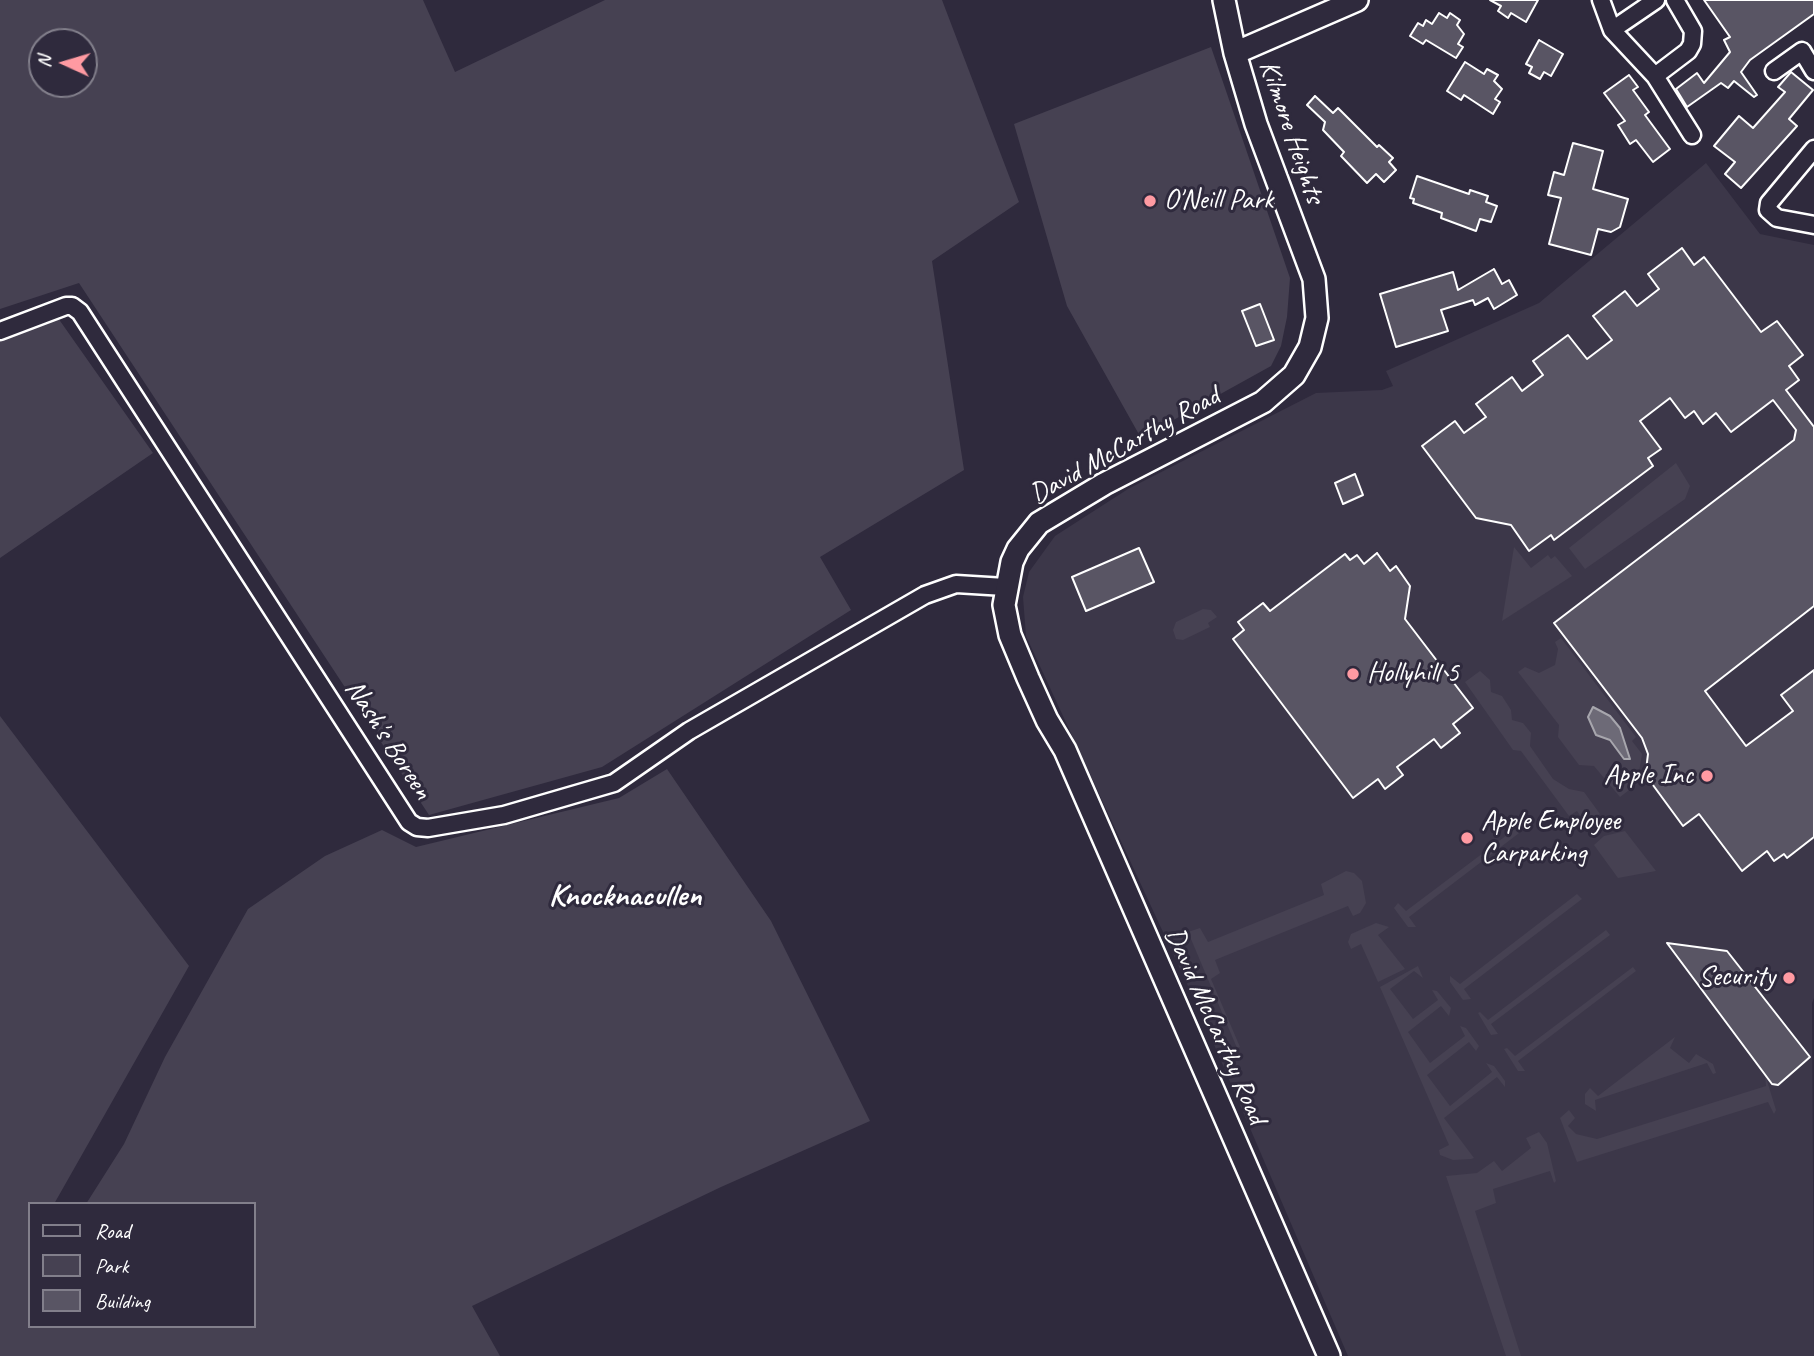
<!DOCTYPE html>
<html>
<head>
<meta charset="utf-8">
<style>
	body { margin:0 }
	#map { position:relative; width:1814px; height:1356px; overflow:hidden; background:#2f2a3d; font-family:Caveat,sans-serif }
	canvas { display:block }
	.legend { position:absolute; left:28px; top:1202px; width:228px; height:126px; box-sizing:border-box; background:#2f2a3d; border:2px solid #827f8b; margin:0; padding:9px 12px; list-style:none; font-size:21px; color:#fff }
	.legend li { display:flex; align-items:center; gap:14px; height:35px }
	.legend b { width:35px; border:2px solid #827f8b }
	.north { position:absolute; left:28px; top:28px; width:70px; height:70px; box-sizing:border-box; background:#2f2a3d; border:2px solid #827f8b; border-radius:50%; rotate:274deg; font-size:19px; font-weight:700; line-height:28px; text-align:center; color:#fff }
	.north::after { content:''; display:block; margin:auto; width:24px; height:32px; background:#ff9aa2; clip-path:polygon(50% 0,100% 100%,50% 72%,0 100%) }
</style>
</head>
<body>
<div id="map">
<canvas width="1814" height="1356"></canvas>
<ul class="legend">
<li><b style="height:9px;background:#2f2a3d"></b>Road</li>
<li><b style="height:19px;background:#464152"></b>Park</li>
<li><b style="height:19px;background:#595564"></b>Building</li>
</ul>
<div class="north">N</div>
</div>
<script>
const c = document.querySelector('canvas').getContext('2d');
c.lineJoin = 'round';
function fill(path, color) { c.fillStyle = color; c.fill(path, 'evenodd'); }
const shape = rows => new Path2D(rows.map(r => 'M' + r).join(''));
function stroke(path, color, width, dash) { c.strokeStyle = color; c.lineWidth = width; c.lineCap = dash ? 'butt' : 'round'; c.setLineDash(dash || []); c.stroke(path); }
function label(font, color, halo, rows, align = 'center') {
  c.font = font + ' Caveat,sans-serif'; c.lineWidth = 6; c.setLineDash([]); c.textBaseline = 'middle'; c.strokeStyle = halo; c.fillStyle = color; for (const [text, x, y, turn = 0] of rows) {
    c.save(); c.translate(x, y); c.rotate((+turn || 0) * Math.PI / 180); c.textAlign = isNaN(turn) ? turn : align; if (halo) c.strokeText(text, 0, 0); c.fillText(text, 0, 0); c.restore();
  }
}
fill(shape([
	[1706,163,1760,234,1814,245,1814,998,1812,1003,1814,1356,1348,1356,1200,1012,1026,636,1023,597,1029,572,1055,536,1128,489,1316,393,1382,390,1393,386,1386,371,1539,303]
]), '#3c3749');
fill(shape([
	[0,0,423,0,455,72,605,0,942,0,1019,202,932,261,964,470,820,557,851,610,602,767,429,815,79,283,0,309],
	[42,42,84,42,84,84,42,84],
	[1211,47,1290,278,1287,317,1281,346,1271,366,1141,438,1067,306,1014,124],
	[58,318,153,453,0,558,0,337],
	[1676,463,1690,486,1685,499,1585,569,1569,548],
	[1514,547,1531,568,1548,555,1551,559,1555,556,1572,576,1502,621],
	[1203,609,1211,610,1217,617,1208,623,1210,627,1183,640,1176,639,1173,630,1176,622],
	[1561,638,1636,737,1632,741,1642,754,1637,784,1620,797,1594,766,1579,765,1558,737,1559,725,1518,672,1525,667,1539,673,1555,665,1558,649,1555,642],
	[1480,671,1490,680,1491,692,1502,696,1511,710,1512,720,1523,723,1531,733,1530,746,1553,779,1569,789,1584,792,1600,814,1586,824,1577,811,1569,816,1521,751,1513,750,1465,682],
	[0,716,189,966,54,1204,30,1204,30,1326,254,1326,254,1204,86,1204,124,1144,165,1057,248,909,325,856,382,830,416,847,619,798,667,769,771,921,870,1121,721,1187,472,1306,500,1356,0,1356],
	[1523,823,1527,827,1409,917,1416,927,1408,927,1394,908,1398,903,1406,911],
	[1625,831,1656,871,1618,878,1594,845,1604,836],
	[1346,871,1354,873,1362,881,1366,903,1360,913,1353,916,1348,906,1215,960,1220,973,1211,979,1240,1047,1237,1048,1188,932,1200,928,1208,942,1324,895,1321,884],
	[1577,894,1582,899,1464,989,1471,999,1463,1000,1450,982,1450,976,1460,984],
	[1376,923,1389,927,1378,935,1405,969,1378,982,1361,944,1351,949,1348,942,1351,934],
	[1606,930,1610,935,1491,1024,1498,1034,1491,1035,1478,1013,1480,1012,1488,1020],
	[1418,966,1423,978,1414,971,1390,989,1413,1019,1438,1000,1432,990,1437,991,1451,1008,1449,1016,1441,1006,1408,1032,1430,1063,1465,1036,1460,1026,1466,1028,1479,1046,1476,1051,1469,1042,1427,1075,1450,1106,1492,1072,1486,1063,1494,1066,1505,1081,1505,1087,1497,1077,1444,1118,1474,1158,1471,1159,1453,1160,1440,1155,1439,1150,1449,1145,1380,987],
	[1633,967,1636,971,1518,1061,1525,1071,1518,1071,1504,1049,1507,1048,1515,1056],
	[1675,1037,1670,1048,1689,1063,1696,1054,1713,1064,1716,1073,1713,1074,1707,1063,1595,1100,1596,1111,1585,1104,1585,1094,1590,1088,1598,1096],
	[1765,1074,1776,1110,1774,1114,1768,1102,1577,1162,1560,1118,1569,1110,1575,1118,1568,1126,1576,1134,1597,1139,1766,1086],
	[1539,1132,1547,1143,1556,1181,1554,1183,1550,1171,1493,1189,1496,1203,1475,1211,1521,1356,1506,1356,1446,1176,1477,1173,1494,1161,1502,1171,1531,1148,1526,1138]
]), '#464152');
const water = shape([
	[1593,707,1610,716,1620,728,1630,759,1624,759,1610,740,1596,735,1588,717,1593,707]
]);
fill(water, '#6d6a77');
stroke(water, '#a7a6ad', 2);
const building = shape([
	[1490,0,1538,0,1526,22,1511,13,1508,18,1498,11,1501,6,1490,0],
	[1704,0,1814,0,1814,14,1750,60,1741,72,1757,95,1754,97,1734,81,1728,88,1721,83,1687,107,1676,89,1697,73,1704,83,1730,52,1724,40,1730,37,1704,0],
	[1439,13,1447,18,1450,13,1460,20,1457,25,1464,34,1458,44,1463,47,1456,58,1426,40,1423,44,1410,36,1418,23,1423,26,1426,20,1432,24,1439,13],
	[1539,40,1563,54,1551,76,1544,72,1540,79,1529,73,1532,67,1526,64,1539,40],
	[1465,62,1484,74,1487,69,1498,75,1494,81,1502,89,1495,99,1500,102,1493,114,1464,95,1461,100,1447,91,1465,62],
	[1791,72,1813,90,1789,119,1797,126,1741,188,1725,174,1735,162,1714,146,1739,116,1753,128,1785,92,1778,87,1791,72],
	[1629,75,1638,87,1633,90,1649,112,1645,115,1670,149,1653,162,1636,140,1630,144,1618,125,1625,121,1604,93,1629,75],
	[1315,96,1333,113,1338,108,1377,147,1379,145,1393,158,1389,162,1396,170,1384,182,1376,174,1367,183,1341,156,1344,152,1323,130,1325,122,1307,105,1315,96],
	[1573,143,1603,151,1593,189,1628,199,1620,227,1611,232,1598,229,1591,255,1549,244,1561,198,1548,195,1554,172,1564,175,1573,143],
	[1417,176,1469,194,1470,190,1488,196,1486,202,1497,206,1491,222,1480,219,1476,231,1441,218,1442,213,1413,203,1414,199,1410,198,1417,176],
	[1682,248,1694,265,1704,257,1761,332,1777,321,1803,355,1789,366,1799,380,1786,390,1814,427,1814,606,1705,691,1746,746,1793,711,1781,695,1814,670,1814,837,1787,858,1784,854,1774,861,1767,851,1742,871,1699,814,1683,826,1650,781,1646,770,1648,754,1642,738,1554,623,1794,440,1796,430,1773,400,1731,432,1716,413,1703,424,1694,411,1685,418,1670,398,1640,421,1661,449,1648,458,1653,466,1554,540,1551,535,1529,551,1511,525,1476,518,1422,446,1455,421,1464,433,1486,417,1476,404,1512,377,1522,391,1543,375,1533,361,1568,335,1587,359,1612,340,1593,316,1625,291,1637,306,1659,289,1648,274,1682,248],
	[1494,269,1502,284,1509,280,1517,295,1494,309,1488,298,1475,305,1473,300,1441,310,1448,331,1396,347,1380,294,1453,272,1458,290,1494,269],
	[1260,304,1274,340,1256,346,1242,311,1260,304],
	[1355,474,1363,495,1343,504,1335,483,1355,474],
	[1139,548,1154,582,1086,611,1072,577,1139,548],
	[1377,553,1390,571,1396,566,1410,586,1405,619,1473,708,1453,724,1460,733,1441,748,1434,739,1397,767,1403,775,1385,789,1378,779,1353,798,1233,639,1244,630,1238,622,1263,603,1270,611,1345,554,1350,560,1357,555,1364,564,1377,553],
	[1667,943,1727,951,1810,1057,1778,1085,1772,1084,1667,943]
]);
fill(building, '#595564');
stroke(building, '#fff', 2);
const street = shape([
	[1601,0,1612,30,1655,76,1692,135],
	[1612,30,1656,0],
	[1774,71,1802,51,1814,71],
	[1655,76,1688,51,1692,44,1693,31,1675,0],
	[1814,149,1769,203,1768,210,1777,218,1814,225],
	[0,331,66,306,72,306,80,312,409,822,417,827,428,828,504,815,614,783,689,731,925,595,956,584,1005,587]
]);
const secondary = shape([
	[1224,0,1235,53,1256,124,1314,279,1317,318,1310,347,1294,375,1263,402,1104,484,1039,523,1018,549,1012,562,1004,605,1010,635,1028,678,1047,720,1065,750,1329,1356],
	[1235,53,1357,0]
]);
stroke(street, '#fff', 21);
stroke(secondary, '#fff', 26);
stroke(street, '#2f2a3d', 16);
stroke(secondary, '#2f2a3d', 21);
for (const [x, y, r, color] of [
	[1150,201,7,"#ff9aa2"],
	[1353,674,7,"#ff9aa2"],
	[1707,776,7,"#ff9aa2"],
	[1467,838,7,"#ff9aa2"],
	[1789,978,7,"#ff9aa2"]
]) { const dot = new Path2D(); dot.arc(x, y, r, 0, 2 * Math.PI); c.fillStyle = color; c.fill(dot); stroke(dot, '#2f2a3d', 2.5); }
label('28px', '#fff', '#2f2a3d', [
	["Kilmore Heights",1291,132,71],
	["David McCarthy Road",1125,446,-29],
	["Nash's Boreen",388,740,57],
	["David McCarthy Road",1215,1026,66]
]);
label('28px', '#fff', '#2f2a3d', [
	["O'Neill Park",1164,201],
	["Hollyhill 5",1367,674],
	["Apple Inc",1693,776,"right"],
	["Apple Employee",1481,822],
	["Carparking",1481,854],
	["Security",1775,978,"right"]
], 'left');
label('bold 32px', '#fff', '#2f2a3d', [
	["Knocknacullen",625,897]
]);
</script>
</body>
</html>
